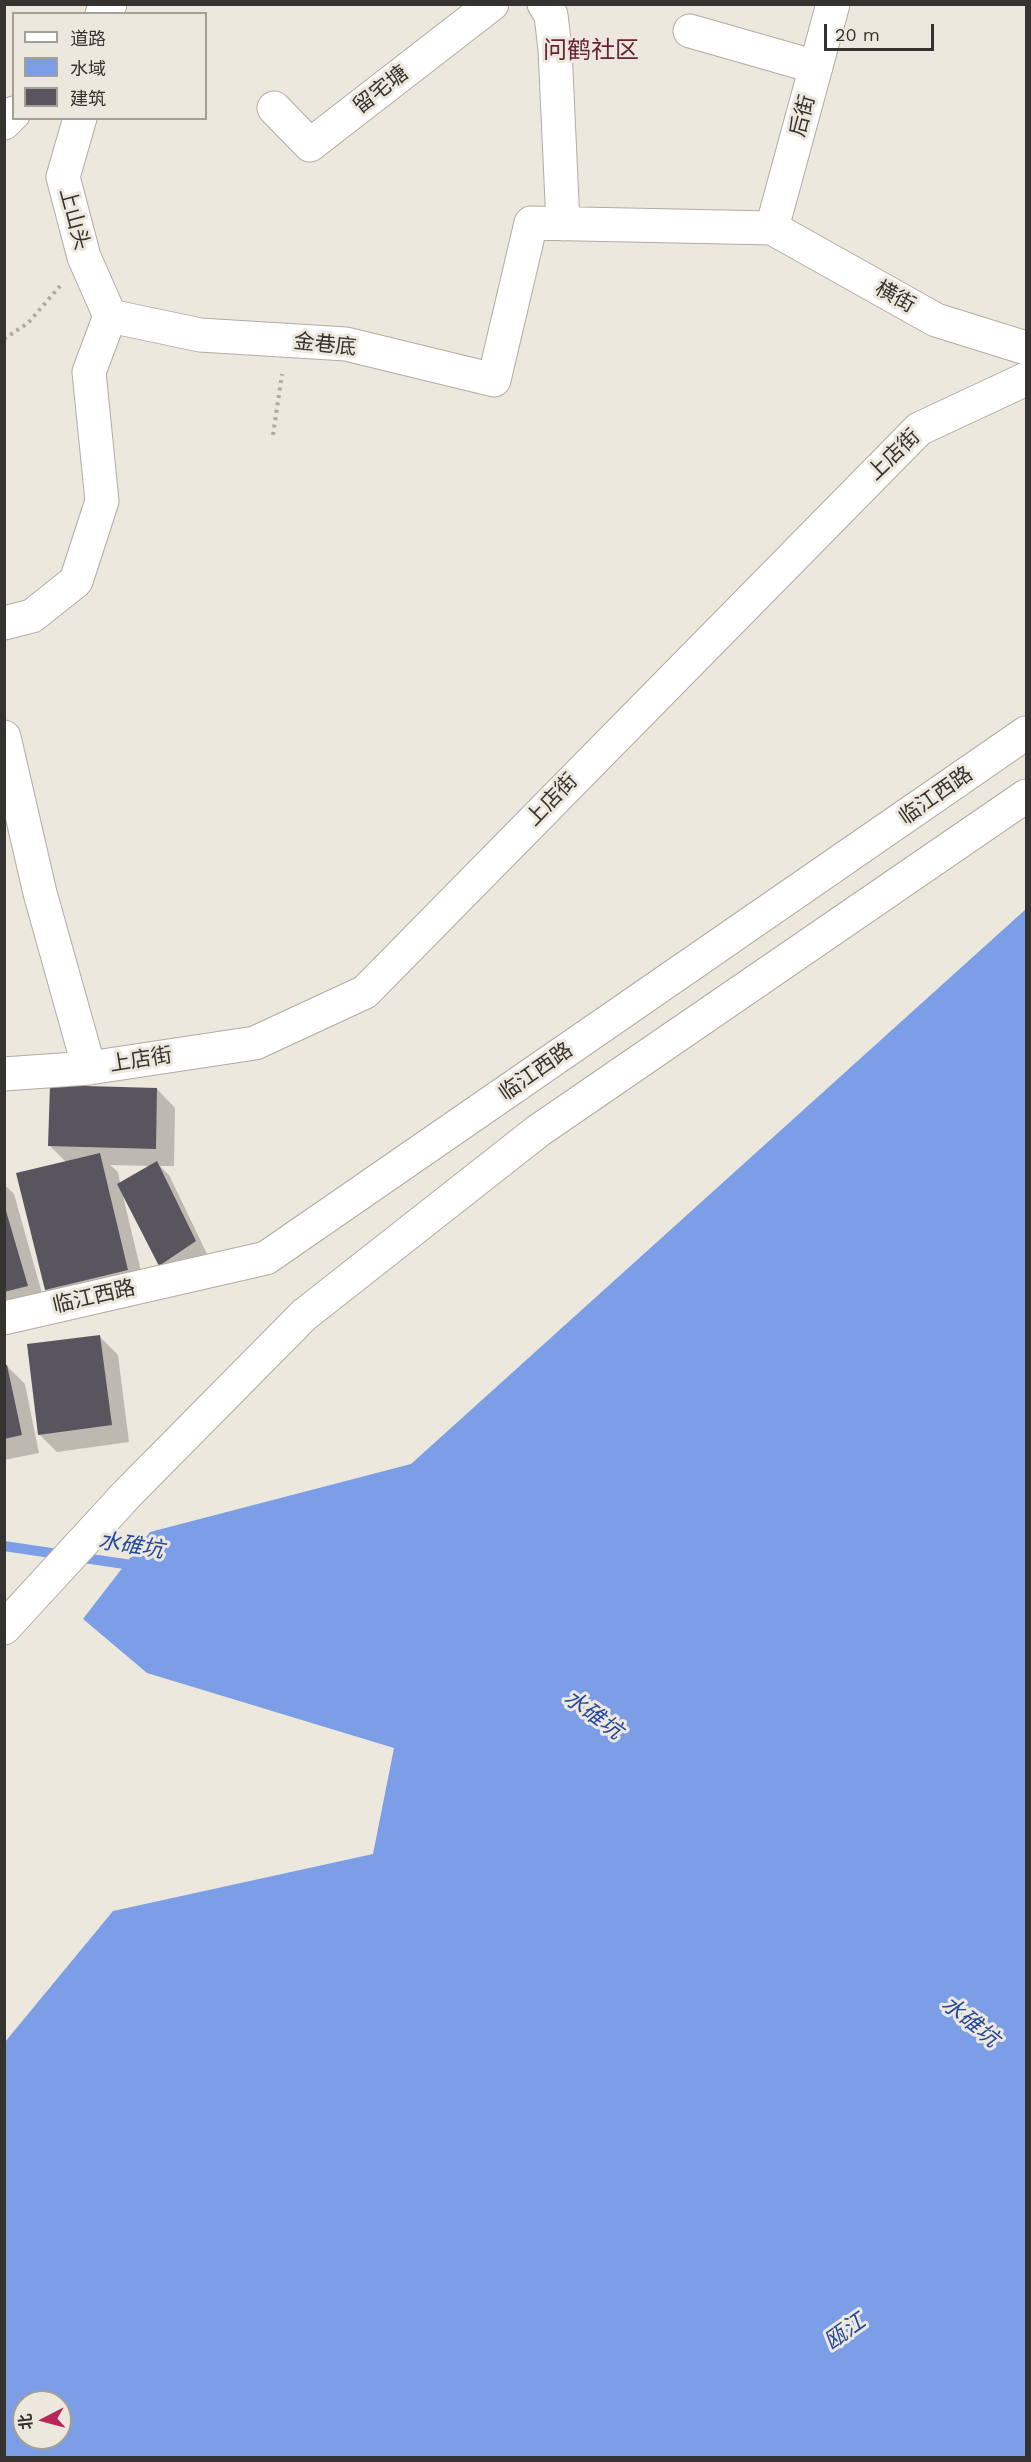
<!DOCTYPE html>
<html>
<head>
<meta charset="utf-8">
<style>
	body { margin:0 }
	#map { position:relative; width:1031px; height:2462px; overflow:hidden; background:#ede8dd; font-family:"Work Sans","Noto Sans SC",sans-serif }
	canvas { display:block }
	.frame { position:absolute; inset:0; border:6px solid #35332f; pointer-events:none }
	.legend { position:absolute; left:12px; top:12px; width:195px; height:108px; box-sizing:border-box; background:#ede8dd; border:2px solid #a3a097; margin:0; padding:8px 10px; list-style:none; font-size:18px; color:#35332f }
	.legend li { display:flex; align-items:center; gap:12px; height:30px }
	.legend b { width:30px; border:2px solid #a3a097 }
	.north { position:absolute; left:12px; top:2390px; width:60px; height:60px; box-sizing:border-box; background:#ede8dd; border:2px solid #a3a097; border-radius:50%; rotate:264deg; font-size:16px; font-weight:700; line-height:24px; text-align:center; color:#35332f }
	.north::after { content:''; display:block; margin:auto; width:21px; height:27px; background:#b72859; clip-path:polygon(50% 0,100% 100%,50% 72%,0 100%) }
	.scale { position:absolute; left:824px; top:24px; width:110px; height:27px; box-sizing:border-box; border:3px solid #35332f; border-top:0; padding-left:8px; font-size:18px; line-height:21px; white-space:nowrap; color:#35332f; -webkit-text-stroke:4px #ede8dd; paint-order:stroke }
</style>
</head>
<body>
<div id="map">
<canvas width="1031" height="2462"></canvas>
<div class="frame"></div>
<ul class="legend">
<li><b style="height:8px;background:#fff"></b>道路</li>
<li><b style="height:16px;background:#7b9ee7"></b>水域</li>
<li><b style="height:16px;background:#58555e"></b>建筑</li>
</ul>
<div class="north">北</div>
<div class="scale">20 m</div>
</div>
<script>
const c = document.querySelector('canvas').getContext('2d');
c.lineJoin = 'round';
function fill(path, color) { c.fillStyle = color; c.fill(path, 'evenodd'); }
const shape = rows => new Path2D(rows.map(r => 'M' + r).join(''));
function stroke(path, color, width, dash) { c.strokeStyle = color; c.lineWidth = width; c.lineCap = dash ? 'butt' : 'round'; c.setLineDash(dash || []); c.stroke(path); }
function label(font, color, halo, rows, align = 'center') {
  c.font = font + ' "Work Sans","Noto Sans SC",sans-serif'; c.lineWidth = 6; c.setLineDash([]); c.textBaseline = 'middle'; c.strokeStyle = halo; c.fillStyle = color; for (const [text, x, y, turn = 0] of rows) {
    c.save(); c.translate(x, y); c.rotate((+turn || 0) * Math.PI / 180); c.textAlign = isNaN(turn) ? turn : align; if (halo) c.strokeText(text, 0, 0); c.fillText(text, 0, 0); c.restore();
  }
}
fill(shape([
	[1026,909,1026,2457,5,2457,5,2042,113,1911,373,1854,394,1748,147,1673,83,1619,150,1532,411,1464],
	[24,2402,60,2402,60,2438,24,2438]
]), '#7b9ee7');
fill(shape([
	[157,1089,175,1108,174,1166,160,1166,169,1175,207,1254,173,1277,160,1265,123,1196,145,1288,64,1308,46,1290,66,1162,50,1146],
	[110,1165,152,1166,120,1183,118,1172],
	[4,1184,14,1194,45,1304,4,1315],
	[100,1337,118,1355,129,1442,57,1452,39,1434],
	[7,1366,25,1384,39,1453,4,1460,4,1367]
]), '#0003');
stroke(shape([
	[4,1546,138,1566]
]), '#7b9ee7', 10);
fill(shape([
	[50,1085,157,1088,156,1149,48,1146],
	[100,1153,128,1270,45,1290,16,1173],
	[157,1161,196,1241,159,1266,117,1184],
	[4,1204,28,1286,4,1292],
	[100,1335,112,1425,38,1435,27,1344],
	[4,1365,7,1365,22,1435,4,1439]
]), '#58555e');
const minor = shape([
	[544,4,551,15,555,49,563,224],
	[102,14,110,4],
	[690,31,816,67],
	[274,108,310,145,492,4],
	[80,118,63,177,84,257,110,316],
	[4,123,14,113],
	[772,228,833,4],
	[4,623,32,616,76,581,102,501,89,372,110,316,200,335,346,344,494,380,531,223,772,228,936,320,1026,348],
	[4,737,40,893,89,1068],
	[4,1074,89,1068,255,1043,365,992,919,429,1026,379],
	[4,1318,266,1258,1026,733]
]);
const major = shape([
	[4,1628,128,1493,304,1315,538,1131,1026,796]
]);
stroke(minor, '#b1aba2', 35);
stroke(major, '#b1aba2', 35);
stroke(shape([
	[4,339,28,323,60,286],
	[273,435,282,374]
]), '#aeaaa1', 4, [3, 4.5]);
stroke(minor, '#fff', 33);
stroke(major, '#fff', 33);
label('21px', '#35332f', '#ede8dd', [
	["留宅塘",381,90,-38],
	["后街",803,116,-75],
	["上山头",74,219,75],
	["横街",895,297,29],
	["金巷底",325,345,6],
	["上店街",894,455,-44],
	["临江西路",936,796,-35],
	["上店街",552,800,-46],
	["上店街",141,1060,-9],
	["临江西路",536,1072,-35],
	["临江西路",94,1297,-13]
]);
label('italic 22px', '#24489d', '#ede8dd', [
	["水碓坑",131,1546,9],
	["水碓坑",593,1715,36],
	["水碓坑",970,2022,39],
	["瓯江",845,2332,-35]
]);
label('24px', '#672236', '#ede8dd', [
	["问鹤社区",591,51]
]);
</script>
</body>
</html>
